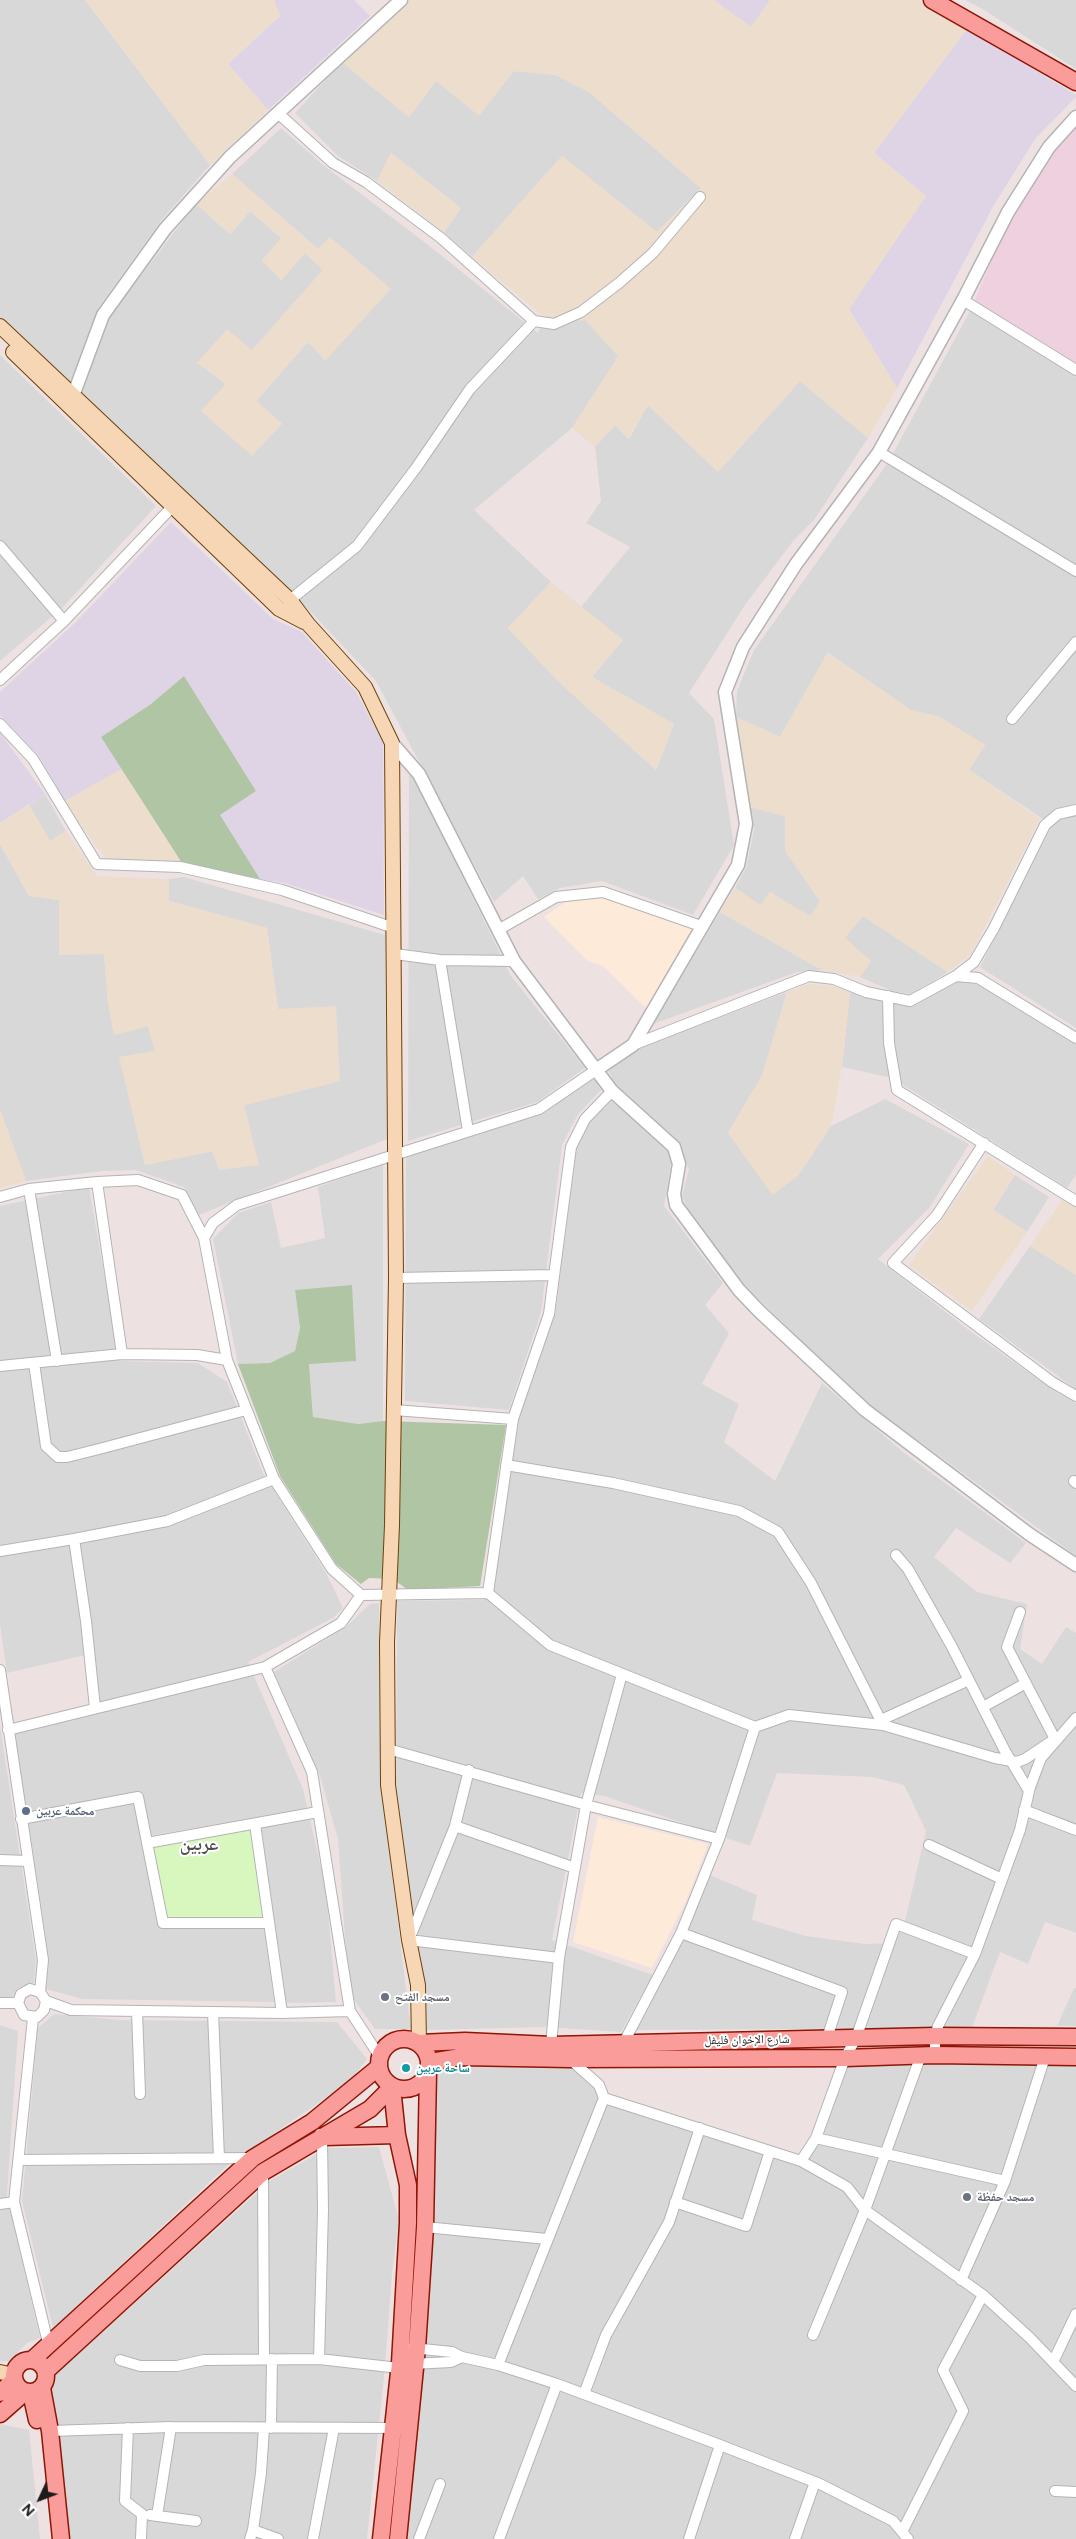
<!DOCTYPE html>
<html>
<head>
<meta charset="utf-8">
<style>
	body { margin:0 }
	#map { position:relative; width:1076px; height:2539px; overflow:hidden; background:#ede2e1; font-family:Figtree,sans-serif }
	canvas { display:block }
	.north { position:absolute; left:15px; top:2474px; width:50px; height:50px; -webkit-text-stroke:4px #fff; paint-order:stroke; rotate:227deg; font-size:14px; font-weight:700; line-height:20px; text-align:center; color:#1b1b1b }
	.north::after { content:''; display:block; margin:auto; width:18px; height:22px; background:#1b1b1b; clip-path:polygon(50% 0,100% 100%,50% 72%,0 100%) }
</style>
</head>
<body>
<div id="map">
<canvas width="1076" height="2539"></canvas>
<div class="north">N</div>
</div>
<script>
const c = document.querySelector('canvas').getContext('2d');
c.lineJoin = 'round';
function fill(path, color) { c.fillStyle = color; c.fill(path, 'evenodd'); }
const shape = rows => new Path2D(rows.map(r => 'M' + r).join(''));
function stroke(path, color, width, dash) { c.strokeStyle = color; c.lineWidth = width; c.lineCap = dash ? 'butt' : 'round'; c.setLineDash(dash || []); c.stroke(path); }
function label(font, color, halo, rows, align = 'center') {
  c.font = font + ' Figtree,"Noto Naskh Arabic",sans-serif'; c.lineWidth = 4; c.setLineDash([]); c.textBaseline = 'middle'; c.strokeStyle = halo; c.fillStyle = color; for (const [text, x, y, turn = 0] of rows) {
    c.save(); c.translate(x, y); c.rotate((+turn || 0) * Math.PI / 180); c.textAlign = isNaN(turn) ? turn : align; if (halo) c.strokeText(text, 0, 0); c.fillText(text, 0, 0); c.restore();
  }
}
fill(shape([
	[0,0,85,0,210,165,160,222,98,308,71,385,0,318],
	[965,0,1076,0,1076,69,981,8],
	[342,62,409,117,436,81,514,71,556,75,589,92,701,188,657,232,562,156,472,257,444,232,461,208,391,153,377,181,338,156,295,113],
	[281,128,323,165,427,244,538,333,544,317,586,320,619,357,572,428,474,510,551,582,508,628,559,682,656,770,674,724,592,677,623,640,581,607,630,547,586,523,601,501,595,447,615,425,629,439,648,405,718,472,800,381,868,438,814,520,793,541,745,605,689,693,714,719,734,845,693,915,602,881,560,888,538,899,523,876,494,902,376,681,291,591,81,395,109,317,196,204,230,234,250,211,281,238,262,261,281,280,305,253,323,270,252,350,198,363,226,384,201,411,282,424,256,401,308,342,326,360,330,237,318,249,232,174],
	[971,309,1076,377,1076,1028,980,967,1052,825,969,770,985,745,940,717,911,710,828,653,780,737,736,717,737,691,754,650,889,461],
	[0,355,156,506,62,608,0,661],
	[409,770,413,775,511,976,585,1068,537,1102,408,1141],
	[45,794,66,831,50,841,29,805],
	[749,807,785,816,785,851,820,901,810,917,770,892,761,906,735,888,746,868,754,830],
	[0,844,29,896,59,900,104,954,108,1001,114,1035,148,1026,155,1051,120,1057,145,1165,213,1151,258,1165,244,1105,340,1081,278,1009,267,928,169,901,169,879,184,877,385,935,387,1139,199,1215,184,1187,136,1170,102,1171,26,1181,0,1110],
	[720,912,822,970,797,972,653,1024],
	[863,916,948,972,911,994,892,991,860,977,870,961,844,938],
	[958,981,979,985,1076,1044,1076,1175,1067,1188,892,1078,842,1067,850,992,906,1006,916,1005],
	[787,992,762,1076,728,1133,798,1176,831,1126,885,1099,969,1144,930,1207,878,1259,970,1331,1059,1394,1076,1403,1076,1556,859,1397,732,1273,690,1214,682,1196,689,1169,678,1145,618,1090,608,1070,634,1050],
	[593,1078,601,1090,578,1114,562,1145,541,1312,509,1410,405,1401,406,1156,542,1114],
	[611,1101,632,1114,672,1155,664,1206,723,1283,705,1305,729,1333,702,1384,739,1404,724,1442,775,1481,822,1383,903,1452,1026,1543,1010,1563,956,1528,934,1557,977,1592,1027,1604,1020,1649,1042,1664,1066,1627,1076,1633,1076,1933,1045,1922,1028,1964,1000,1952,971,2030,924,2028,636,2030,681,1941,710,1875,757,1895,752,1920,806,1936,865,1944,895,1943,906,1917,926,1831,904,1785,872,1777,777,1773,750,1846,604,1796,581,1793,552,1940,653,1975,621,2032,546,2027,426,2030,396,1785,397,1601,483,1600,493,1591,517,1423,555,1314,577,1145,590,1122],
	[383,1164,383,1421,358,1424,313,1417,309,1363,355,1361,295,1290,300,1328,295,1352,270,1363,238,1364,213,1239,238,1213,271,1202,281,1248,325,1238,318,1187],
	[1015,1175,1049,1197,1027,1232,993,1210],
	[89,1187,119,1361,198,1363,227,1382,263,1473,326,1573,343,1608,333,1618,248,1662,303,1789,326,1889,336,2002,285,2003,259,1817,142,1837,159,1926,264,1927,274,2002,82,1999,46,1989,49,1959,27,1811,8,1734,98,1712,100,1702,94,1653,7,1673,0,1625,0,1206],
	[1030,1246,1076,1275,1076,1389,979,1319],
	[379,1603,381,1785,411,2029,375,2029,349,1993,338,1839,319,1773,274,1672,346,1627,370,1604],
	[0,1726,36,1960,34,1983,18,1988,13,1997,0,1997],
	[1074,1988,1076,1988,1076,2026,1057,2026],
	[54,2014,122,2020,337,2022,367,2059,350,2081,227,2166,53,2328,22,2201,38,2028],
	[0,2025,18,2031,7,2196,40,2338,27,2343,9,2361,0,2361],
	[1076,2057,1076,2539,405,2539,435,2066,570,2059,605,2098,801,2161,845,2058],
	[379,2147,399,2220,392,2273,385,2367,367,2539,66,2539,50,2387,54,2376,271,2180,327,2148],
	[0,2424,29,2430,40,2539,0,2539]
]), '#d9d8d9');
fill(shape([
	[1076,123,1076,377,971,309,1011,214,1050,149]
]), '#eed0df');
fill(shape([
	[276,0,354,0,370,16,268,110,228,64,280,16,274,2],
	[714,0,770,0,751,27],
	[967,29,1076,95,1076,97,1035,139,994,205,897,388,849,309,926,196,874,153],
	[171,522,273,619,302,632,356,692,383,742,384,915,285,883,260,879,219,815,256,791,184,676,151,704,101,737,122,769,65,801,39,756,0,715,0,692,76,622],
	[0,733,45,794,0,823]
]), '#dfd3e6');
fill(shape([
	[608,898,695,926,647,1009,603,966,588,961,544,917,568,900],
	[598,1817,708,1844,686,1901,652,1968,573,1942]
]), '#feead9');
fill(shape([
	[85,0,276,0,274,2,280,15,228,64,268,110,210,165],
	[410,0,714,0,751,27,770,0,917,0,967,29,874,153,926,196,849,309,897,388,868,438,800,381,718,472,648,405,628,439,615,425,595,447,572,428,618,356,586,321,544,317,472,257,562,156,657,232,701,188,589,92,556,75,514,71,479,116,436,81,409,117,342,62],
	[391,153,461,208,444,232,377,181],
	[232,174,318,249,330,237,391,289,325,361,308,342,256,400,282,424,252,456,201,411,226,384,197,363,227,329,252,350,323,270,305,253,282,280,262,261,281,238,250,211,231,234,196,204],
	[551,582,623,640,592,677,674,724,656,770,559,682,508,628],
	[827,653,911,710,940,717,985,745,969,770,1040,819,971,954,948,972,863,916,845,938,871,961,860,977,822,970,720,912,735,888,761,905,770,892,810,916,820,901,785,851,785,816,749,807,736,717,780,737],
	[122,769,182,863,108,861,78,822,65,801],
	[29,805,50,841,66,831,97,876,169,879,169,901,267,928,278,1009,336,1006,340,1081,244,1105,259,1165,219,1170,212,1151,145,1165,119,1057,155,1051,148,1026,114,1035,108,1001,104,954,59,955,59,900,29,896,0,844,0,823],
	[810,984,832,986,850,992,842,1067,831,1126,798,1176,772,1195,728,1133,762,1076,787,992],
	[0,1110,26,1181,0,1188],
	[988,1156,1015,1175,993,1210,1027,1232,972,1311,909,1265],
	[1062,1200,1076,1208,1076,1275,1030,1246]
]), '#ecddcc');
fill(shape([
	[184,676,256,791,220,815,260,879,182,863,101,737,151,704],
	[352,1285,356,1361,309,1364,313,1417,358,1424,383,1421,506,1425,480,1586,408,1590,393,1579,369,1578,361,1584,336,1564,280,1476,238,1364,270,1363,295,1351,300,1328,295,1290]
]), '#b0c5a3');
fill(shape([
	[251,1829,264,1918,166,1919,151,1845]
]), '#d8f7be');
const minor = shape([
	[279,114,333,163,366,182,441,238,534,321,470,389,416,468,357,546,290,600],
	[963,300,1076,370],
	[534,321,554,324,581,312,619,283,653,253,700,197],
	[879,452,1076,571],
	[0,546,64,621],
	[0,680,64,621,173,506],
	[1012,719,1076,642],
	[0,724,33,759,97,864,180,867,282,890,394,928],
	[498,930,556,897,603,892,701,926],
	[395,954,440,960,514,961],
	[440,960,468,1131],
	[956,976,974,962,994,928,1045,825,1058,814,1076,810],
	[888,996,889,1043,897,1090,1076,1201],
	[633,1045,809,976,834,979,866,992,910,1001,956,976,978,978,1076,1038],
	[596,1070,539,1109,237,1205,213,1223,204,1238,227,1360,274,1479,332,1569,361,1595,488,1593,550,1645,755,1727,789,1715,883,1725,995,1758,1017,1762,1025,1759,1055,1739],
	[984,1143,937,1215,893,1263,1052,1382,1076,1396],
	[97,1182,122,1354],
	[29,1189,57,1361],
	[0,1197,29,1189,97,1182,138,1180,182,1195,204,1238],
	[396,1278,554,1275],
	[34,1363,46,1446,58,1457,67,1457,99,1449,246,1410],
	[0,1366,122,1354,197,1355,227,1360],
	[394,1410,513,1419],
	[506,1465,613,1483,739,1511,778,1532,811,1583,883,1725],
	[1074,1481,1076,1483],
	[74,1539,86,1621,95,1708],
	[0,1551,74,1539,167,1521,274,1479],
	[896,1555,908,1569,951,1645,1005,1751,1029,1791],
	[488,1593,513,1419,549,1314,571,1147,585,1119,612,1091],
	[1020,1612,1007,1647,1055,1739],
	[265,1667,312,1772,350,2011],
	[0,1670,43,1960,40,1992,46,2001,44,2010,37,2017,24,2015,18,2003,21,1994,30,1989,40,1992],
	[983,1707,1026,1683],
	[881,1720,969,1680],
	[8,1730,265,1667,341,1623,361,1595],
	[388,1749,586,1805,719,1839],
	[469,1770,455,1826,409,1940,559,1958],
	[1024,1810,1076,1830],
	[21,1819,138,1797,163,1923,269,1923],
	[255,1824,282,2013],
	[455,1826,575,1868],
	[147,1843,318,1812],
	[929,1845,1002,1879],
	[0,1860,28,1861],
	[681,1933,842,1992,827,2038],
	[46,2001,71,2010,282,2013,350,2011,380,2057],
	[0,2003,18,2003],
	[137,2011,140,2094],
	[213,2012,219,2158],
	[33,2018,14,2202,49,2347],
	[623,2044,681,1933,719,1839,755,1727],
	[551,2045,559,1958,586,1805,622,1674],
	[935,2055,935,2036,938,2026,975,1954,1020,1830,1030,1787,1041,1758,1076,1718],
	[571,2060,599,2085,604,2098,801,2161,847,2187,865,2210,983,2295,1030,2338,1076,2386],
	[816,2138,1005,2181,961,2280],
	[19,2160,253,2158],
	[801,2161,816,2138,845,2058,856,2038,896,1924,975,1954],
	[263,2172,264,2359],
	[1005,2181,1045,2057],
	[675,2202,746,2226,770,2151],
	[0,2204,14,2202],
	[425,2227,547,2239],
	[813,2335,865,2210,921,2055],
	[412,2348,452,2352,462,2357,498,2365,557,2384,720,2445,820,2484,893,2521,908,2539],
	[319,2359,323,2210,322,2137,320,2134],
	[120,2360,140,2366,177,2366,204,2360,319,2359,399,2368],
	[1053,2362,1076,2314],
	[412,2364,451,2362,462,2357],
	[498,2365,604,2098],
	[584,2394,606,2335,669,2222,700,2128],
	[128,2428,125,2501,142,2514,141,2539],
	[271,2428,272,2359],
	[50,2431,171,2427,399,2428],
	[1055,2491,1076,2492],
	[150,2515,196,2521],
	[157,2516,171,2427],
	[253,2530,261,2473,264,2428],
	[902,2532,963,2411,943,2370,983,2295],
	[250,2539,253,2530,278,2539],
	[313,2539,334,2428],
	[419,2539,440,2484],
	[499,2539,557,2384],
	[689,2539,720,2445],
	[795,2539,815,2482]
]);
const tertiary = shape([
	[70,404,103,315,165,229,230,157,401,0],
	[392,743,419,774,514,961,612,1091,674,1147,679,1164,674,1194,676,1205,739,1290,759,1311,865,1410,1029,1534,1076,1565],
	[596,1070,633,1045,738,865,746,824,725,692,743,647,796,564,879,452,963,300,1008,212,1049,147,1076,117]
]);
const secondary = shape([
	[0,326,290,600,308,624,365,687,392,743,396,1278,392,1525,387,1642,388,1785,409,1940,418,1985,419,2043],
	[13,352,279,609,304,622],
	[0,2372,14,2375]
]);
const primary = shape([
	[932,0,1076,82],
	'379 2064a25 25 0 1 1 50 0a25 25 0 1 1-50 0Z',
	[419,2043,465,2041,551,2045,935,2036,1076,2037],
	[430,2062,461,2057,570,2059,845,2058,935,2055,1076,2057],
	[324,2137,397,2135],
	'14 2376a16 16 0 1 1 32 0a16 16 0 1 1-32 0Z',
	[32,2360,253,2158,312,2122,379,2067],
	[46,2371,263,2172,370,2109,392,2087],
	[42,2388,50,2431,61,2539],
	[0,2393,14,2380],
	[31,2393,37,2420],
	[0,2414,25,2392],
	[381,2539,400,2363,408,2223,408,2185,397,2135,392,2087],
	[398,2539,417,2348,425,2227,428,2073]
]);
stroke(minor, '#b4b4b4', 12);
stroke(tertiary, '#b4b4b4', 15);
stroke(secondary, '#6d4107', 16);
stroke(primary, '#8f1504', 19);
stroke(minor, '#fff', 10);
stroke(tertiary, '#fff', 12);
stroke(secondary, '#f7d6b5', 14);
stroke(primary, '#f99c9a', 16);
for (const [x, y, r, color] of [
	[26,1811,5,"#5c6f8a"],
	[385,1997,5,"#6b7280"],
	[406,2068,5,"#0f9aa8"],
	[967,2197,5,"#6b7280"]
]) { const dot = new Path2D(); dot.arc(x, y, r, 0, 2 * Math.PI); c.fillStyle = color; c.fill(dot); stroke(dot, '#fff', 2); }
label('bold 12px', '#4e5e75', '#fff', [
	["محكمة عربين",36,1811]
], 'left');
label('bold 12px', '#5b616d', '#fff', [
	["مسجد الفتح",395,1997],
	["مسجد حفظة",977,2197]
], 'left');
label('12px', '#1b1b1b', '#fff', [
	["شارع الإخوان فليفل",747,2040,-1]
]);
label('bold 12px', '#0d838f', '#fff', [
	["ساحة عربين",416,2068]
], 'left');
label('bold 18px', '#4e4e4e', '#fff', [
	["عربين",199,1845]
]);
</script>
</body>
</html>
